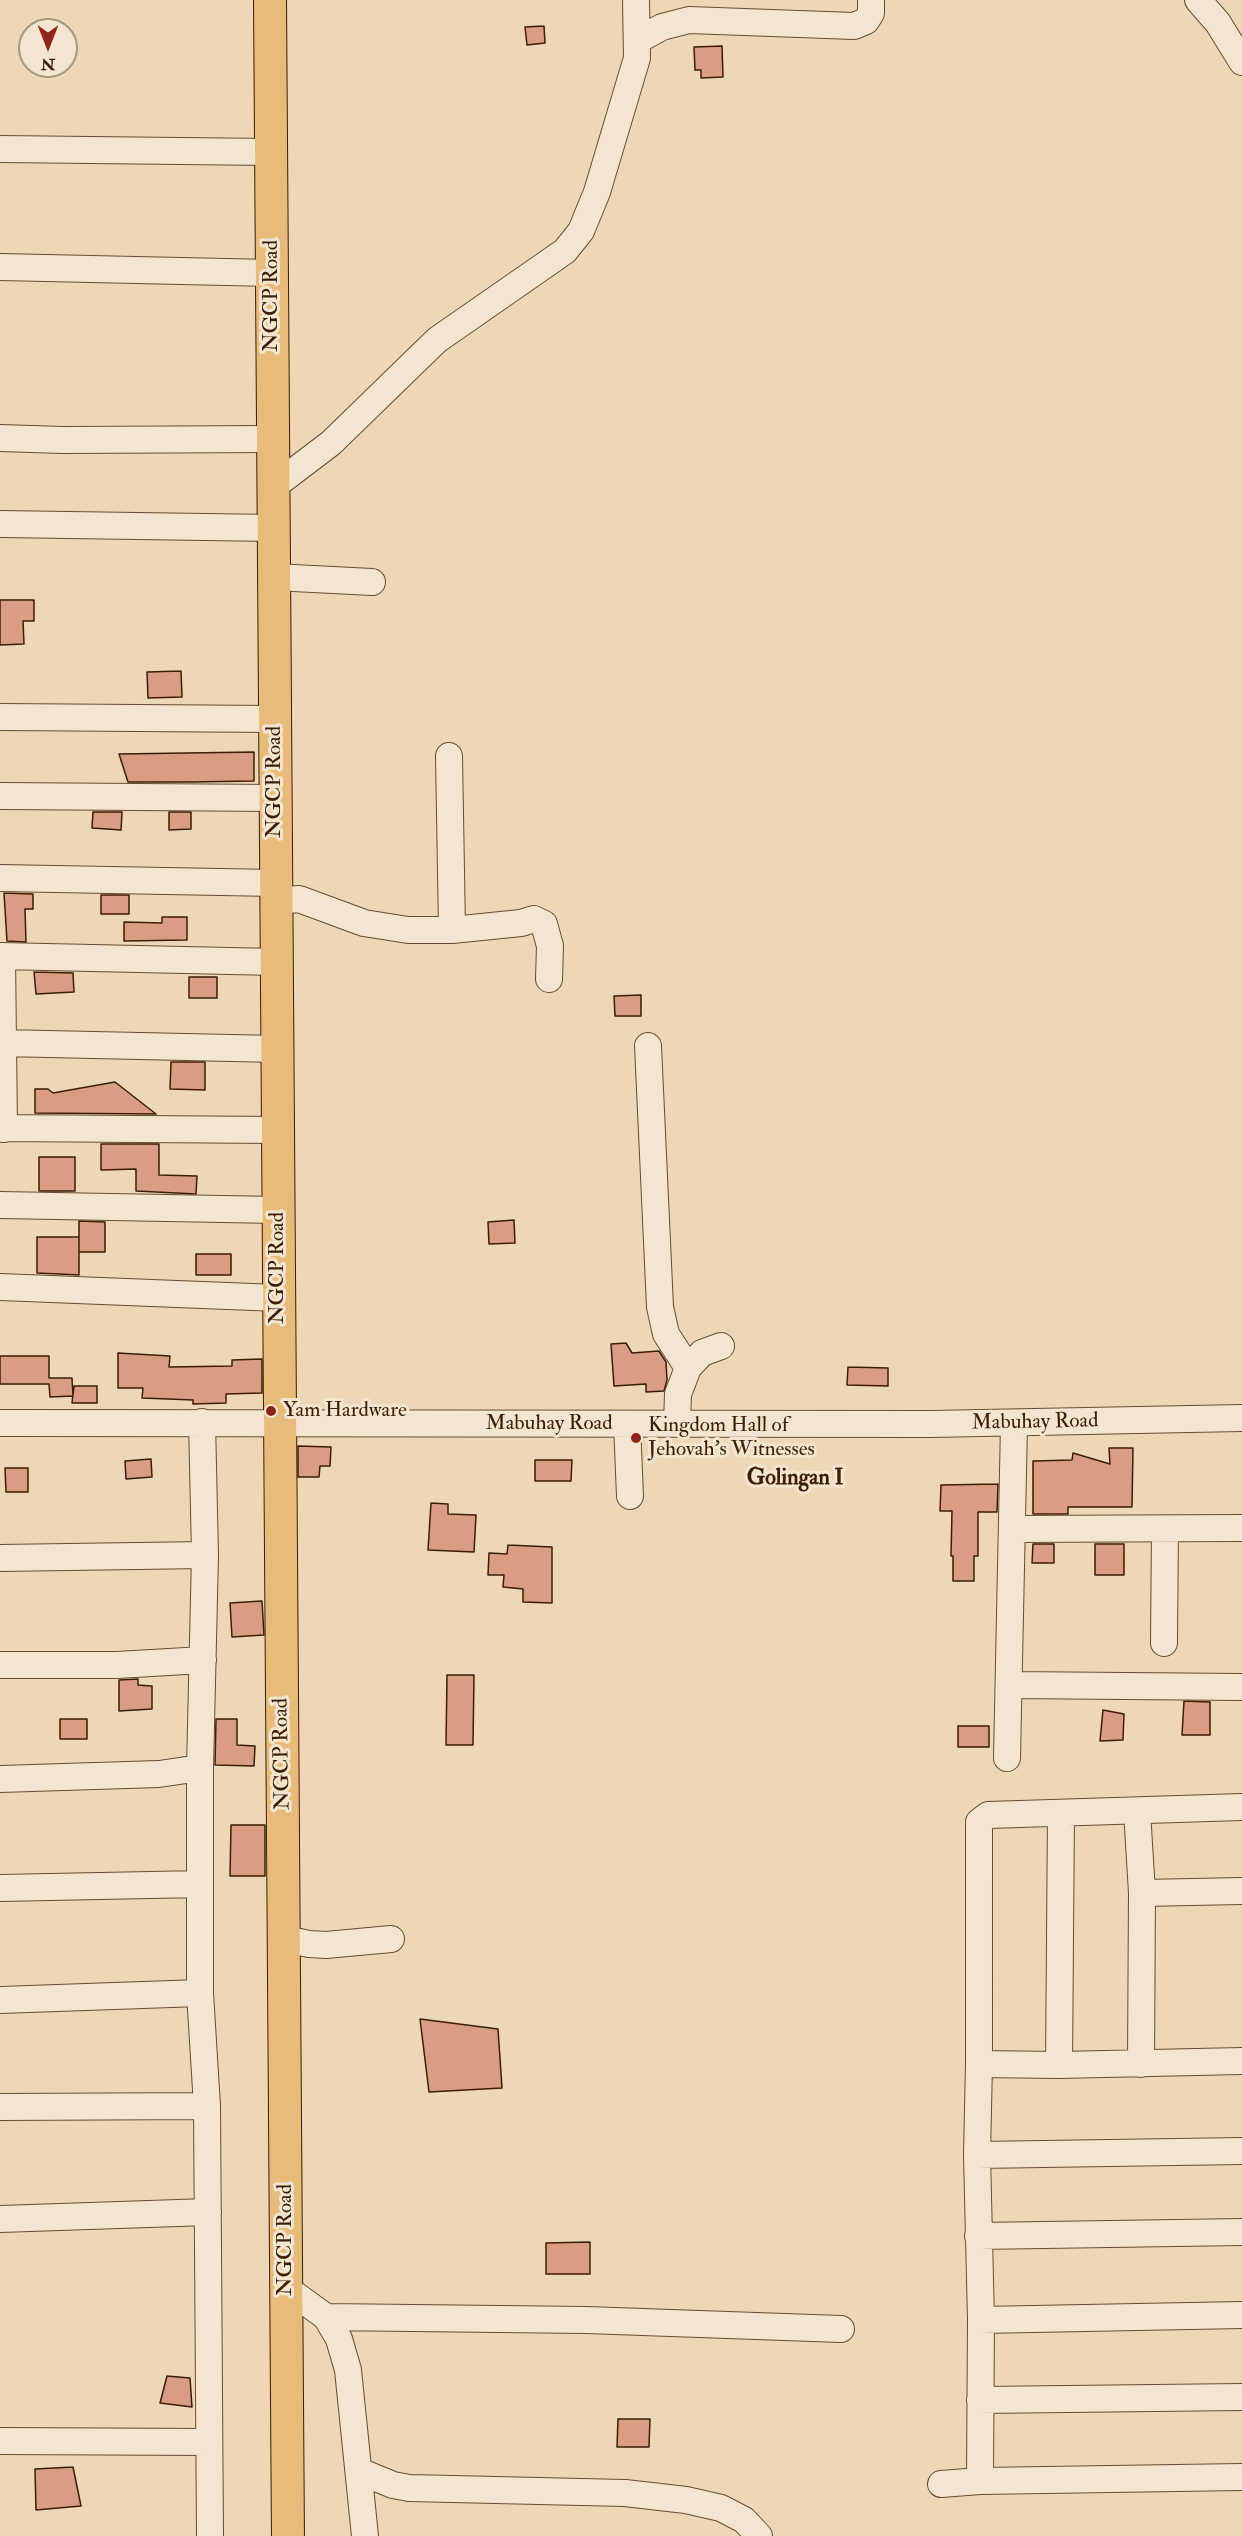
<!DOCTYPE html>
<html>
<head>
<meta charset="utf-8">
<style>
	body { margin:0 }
	#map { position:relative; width:1242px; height:2536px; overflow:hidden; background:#eed7b6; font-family:"IM FELL Double Pica",serif }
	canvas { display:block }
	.north { position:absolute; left:18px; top:18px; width:60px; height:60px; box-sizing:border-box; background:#f4e5d0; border:2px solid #aa957f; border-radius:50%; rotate:180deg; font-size:16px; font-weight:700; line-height:24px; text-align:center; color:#3c1d06 }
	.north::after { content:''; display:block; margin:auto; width:21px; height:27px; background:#8f2418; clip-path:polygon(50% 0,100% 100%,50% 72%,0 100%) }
</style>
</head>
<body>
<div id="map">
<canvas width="1242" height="2536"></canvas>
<div class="north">N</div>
</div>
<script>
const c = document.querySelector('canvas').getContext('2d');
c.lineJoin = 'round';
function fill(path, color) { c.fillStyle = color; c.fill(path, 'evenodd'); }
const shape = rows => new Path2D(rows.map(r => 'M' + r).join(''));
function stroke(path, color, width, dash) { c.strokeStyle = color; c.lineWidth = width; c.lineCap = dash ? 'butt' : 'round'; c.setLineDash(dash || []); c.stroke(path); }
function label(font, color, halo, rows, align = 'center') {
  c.font = font + ' "IM FELL Double Pica",serif'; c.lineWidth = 6; c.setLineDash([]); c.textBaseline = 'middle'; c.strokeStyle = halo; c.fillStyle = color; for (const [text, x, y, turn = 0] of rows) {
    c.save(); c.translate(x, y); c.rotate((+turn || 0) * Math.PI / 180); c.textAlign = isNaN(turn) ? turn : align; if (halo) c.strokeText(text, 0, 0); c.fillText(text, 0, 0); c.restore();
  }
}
const building = shape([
	[544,26,545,43,527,45,525,27,544,26],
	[722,46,723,77,701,78,701,70,695,70,694,47,722,46],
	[0,600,34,600,34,621,23,621,24,644,0,645,0,600],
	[181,671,182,697,148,698,147,672,181,671],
	[254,752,254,781,190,782,128,782,119,754,254,752],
	[93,812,122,812,121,830,92,828,93,812],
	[169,812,191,812,191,829,169,830,169,812],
	[4,893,33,894,33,909,25,909,26,942,7,941,4,893],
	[101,895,129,895,129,914,101,914,101,895],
	[162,917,187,917,187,940,124,941,124,922,162,923,162,917],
	[34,972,73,973,74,992,36,994,34,972],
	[189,977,217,977,217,998,189,998,189,977],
	[641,995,641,1016,615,1016,614,996,641,995],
	[171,1062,205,1062,205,1090,170,1089,171,1062],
	[115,1082,156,1114,35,1113,35,1089,48,1089,53,1093,115,1082],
	[101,1144,159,1144,159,1175,197,1176,196,1194,136,1191,136,1169,101,1170,101,1144],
	[39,1157,75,1157,75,1191,39,1191,39,1157],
	[514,1220,515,1243,489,1244,488,1222,514,1220],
	[79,1221,105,1222,105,1252,79,1252,79,1221],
	[37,1237,79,1237,79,1275,37,1273,37,1237],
	[196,1254,231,1254,231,1275,196,1275,196,1254],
	[626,1343,632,1353,659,1351,666,1362,667,1380,664,1391,646,1392,646,1384,614,1386,611,1344,626,1343],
	[118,1353,170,1356,169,1367,232,1366,232,1360,262,1359,262,1393,226,1394,226,1403,193,1404,193,1400,142,1398,143,1388,118,1388,118,1353],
	[0,1356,49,1356,49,1378,72,1378,73,1396,50,1397,49,1384,0,1384,0,1356],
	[848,1367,888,1368,888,1386,847,1385,848,1367],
	[74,1386,97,1386,97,1403,72,1403,74,1386],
	[298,1446,331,1447,330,1466,320,1466,319,1477,298,1477,298,1446],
	[1109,1448,1133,1448,1132,1507,1068,1507,1068,1514,1033,1514,1033,1461,1072,1460,1073,1453,1110,1464,1109,1448],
	[151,1459,152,1477,126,1479,125,1461,151,1459],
	[535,1460,572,1460,571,1481,535,1481,535,1460],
	[5,1468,28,1468,28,1492,6,1492,5,1468],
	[998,1484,997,1512,978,1512,978,1556,974,1556,974,1581,953,1581,953,1556,951,1556,952,1511,940,1511,941,1485,998,1484],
	[431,1503,448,1504,448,1514,476,1515,474,1552,428,1550,431,1503],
	[1033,1544,1054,1544,1054,1563,1032,1563,1033,1544],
	[1095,1544,1124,1544,1124,1575,1095,1575,1095,1544],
	[508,1545,552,1547,552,1603,523,1602,523,1589,503,1587,504,1575,488,1575,489,1553,507,1554,508,1545],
	[262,1601,264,1635,232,1637,230,1603,262,1601],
	[447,1675,474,1675,473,1745,446,1745,447,1675],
	[138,1679,138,1685,152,1686,152,1709,119,1711,119,1680,138,1679],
	[1184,1701,1210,1702,1210,1735,1182,1735,1184,1701],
	[1103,1710,1124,1714,1123,1740,1100,1741,1103,1710],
	[60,1719,87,1719,87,1739,60,1739,60,1719],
	[216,1719,237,1719,237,1745,255,1746,254,1766,215,1765,216,1719],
	[958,1726,989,1726,989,1747,958,1747,958,1726],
	[231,1825,265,1825,265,1876,230,1876,231,1825],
	[420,2019,498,2029,502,2088,429,2092,420,2019],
	[590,2242,590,2274,546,2274,546,2243,590,2242],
	[167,2376,190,2378,192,2407,160,2403,167,2376],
	[618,2419,650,2419,649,2447,617,2447,618,2419],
	[73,2467,81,2506,36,2510,35,2469,73,2467]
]);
fill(building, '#d89d83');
stroke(building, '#3c1d06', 1.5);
const minor = shape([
	[1198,0,1218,23,1242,62],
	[638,40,662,27,689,20,854,26,866,21,871,13,871,0],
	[0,149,271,152],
	[0,267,272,273],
	[0,438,63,440,273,439],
	[273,487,331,443,437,340,565,251,581,231,597,192,637,58,636,0],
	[0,524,274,528],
	[274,577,372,582],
	[0,717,275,719],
	[449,756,452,930],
	[0,796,275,798],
	[0,878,276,883],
	[276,901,299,899,364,923,408,930,452,930,521,923,534,919,544,924,550,946,549,979],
	[0,956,276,962],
	[2,956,4,1129],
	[2,1043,277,1049],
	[648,1046,660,1307,666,1334,688,1368],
	[0,1128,277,1130],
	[0,1205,278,1210],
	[0,1287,278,1298],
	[202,1422,205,1555,200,1768,200,1993,207,2106,210,2536],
	[0,1423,930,1424,1242,1418],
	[627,1424,630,1496],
	[677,1424,678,1394,688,1368,702,1353,721,1346],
	[1013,1529,1242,1528],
	[0,1558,205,1555],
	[1164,1643,1165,1529],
	[0,1665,117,1665,203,1660],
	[1009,1685,1242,1687],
	[1007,1758,1014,1424],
	[0,1779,159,1774,200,1768],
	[1137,1811,1142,1893,1141,2064],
	[0,1888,200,1884],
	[1142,1893,1242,1891],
	[285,1939,309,1944,326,1945,391,1939],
	[0,2000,200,1993],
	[979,2064,1059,2065,1242,2061],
	[1059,2065,1061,1813],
	[0,2107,207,2106],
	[977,2155,1242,2151],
	[0,2219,208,2212],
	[978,2236,1242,2232],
	[286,2288,326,2317,339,2339,348,2370,365,2536],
	[326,2317,586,2320,841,2329],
	[981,2320,1242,2315],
	[980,2400,1242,2397],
	[0,2441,208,2442],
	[359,2471,393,2485,409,2488,625,2493,686,2500,721,2508,744,2520,759,2536],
	[980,2481,981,2320,977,2155,979,2064,979,1822,988,1815,1242,1807],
	[941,2484,980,2481,1242,2477]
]);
const major = shape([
	[270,0,288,2536]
]);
stroke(minor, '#684c32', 28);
stroke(major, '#3c1d06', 34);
stroke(minor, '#f4e5d0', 26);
stroke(major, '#e7bc7b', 32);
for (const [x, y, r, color] of [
	[271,1411,6,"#8f2418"],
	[636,1438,6,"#8f2418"]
]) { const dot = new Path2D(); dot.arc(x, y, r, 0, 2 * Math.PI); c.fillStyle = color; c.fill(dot); stroke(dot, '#f4e5d0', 2); }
label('21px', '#3c1d06', '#f4e5d0', [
	["NGCP Road",272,296,-90],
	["NGCP Road",275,782,-90],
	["NGCP Road",278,1268,-90],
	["Mabuhay Road",1035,1423,-1],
	["Mabuhay Road",549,1424],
	["NGCP Road",283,1754,-91],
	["NGCP Road",286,2240,-90]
]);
label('21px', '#3c1d06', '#f4e5d0', [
	["Yam Hardware",283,1411],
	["Kingdom Hall of",648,1426],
	["Jehovah's Witnesses",648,1450]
], 'left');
label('bold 22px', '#3c1d06', '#f4e5d0', [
	["Golingan I",795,1479]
]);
</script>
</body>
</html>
